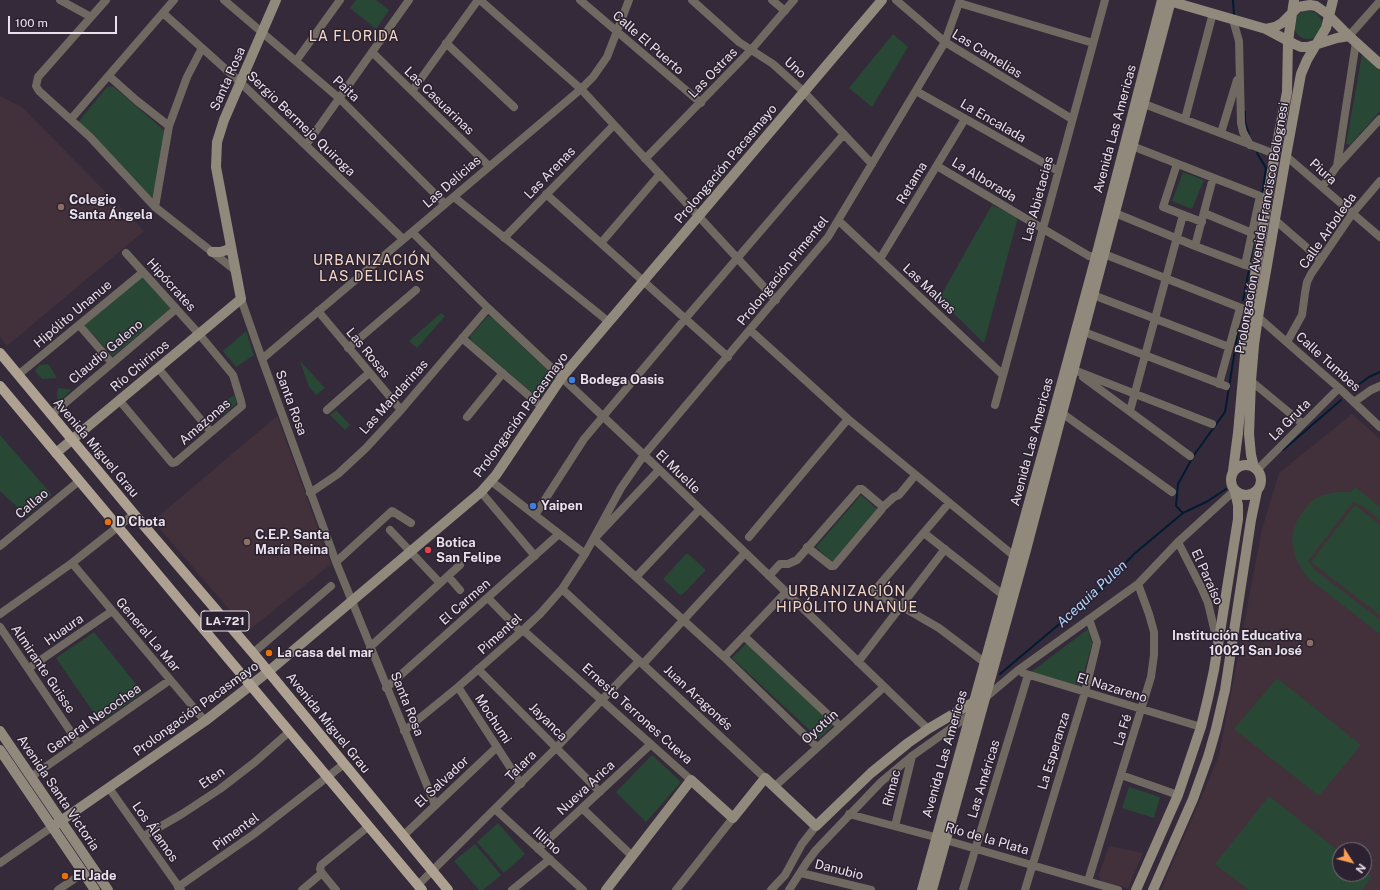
<!DOCTYPE html>
<html>
<head>
<meta charset="utf-8">
<style>
	body { margin:0 }
	#map { position:relative; width:1380px; height:890px; overflow:hidden; background:#352a3a; font-family:"Public Sans",sans-serif }
	canvas { display:block }
	.north { position:absolute; left:1332px; top:842px; width:40px; height:40px; box-sizing:border-box; background:#2b2130; border:1px solid #776e7b; border-radius:50%; rotate:126deg; font-size:11px; font-weight:700; line-height:16px; text-align:center; color:#e8e1eb }
	.north::after { content:''; display:block; margin:auto; width:14px; height:18px; background:#fd9d55; clip-path:polygon(50% 0,100% 100%,50% 72%,0 100%) }
	.scale { position:absolute; left:8px; top:16px; width:109px; height:18px; box-sizing:border-box; border:2px solid #e8e1eb; border-top:0; padding-left:5px; font-size:12px; line-height:14px; white-space:nowrap; color:#e8e1eb; -webkit-text-stroke:3px #2b2130; paint-order:stroke }
</style>
</head>
<body>
<div id="map">
<canvas width="1380" height="890"></canvas>
<div class="north">N</div>
<div class="scale">100 m</div>
</div>
<script>
const c = document.querySelector('canvas').getContext('2d');
c.lineJoin = 'round';
function fill(path, color) { c.fillStyle = color; c.fill(path, 'evenodd'); }
const shape = rows => new Path2D(rows.map(r => 'M' + r).join(''));
function stroke(path, color, width, dash) { c.strokeStyle = color; c.lineWidth = width; c.lineCap = dash ? 'butt' : 'round'; c.setLineDash(dash || []); c.stroke(path); }
function label(font, color, halo, rows, align = 'center') {
  c.font = font + ' "Public Sans",sans-serif'; c.lineWidth = 3; c.setLineDash([]); c.textBaseline = 'middle'; c.strokeStyle = halo; c.fillStyle = color; for (const [text, x, y, turn = 0] of rows) {
    c.save(); c.translate(x, y); c.rotate((+turn || 0) * Math.PI / 180); c.textAlign = isNaN(turn) ? turn : align; if (halo) c.strokeText(text, 0, 0); c.fillText(text, 0, 0); c.restore();
  }
}
fill(shape([
	[0,96,22,107,144,231,7,346,0,337],
	[1352,414,1380,439,1380,890,1161,890,1219,756,1262,529,1279,473],
	[1340,850,1364,850,1364,874,1340,874],
	[277,416,331,564,248,631,153,521],
	[1109,846,1143,853,1128,888,1101,881,1099,875]
]), '#42313a');
fill(shape([
	[356,0,376,0,389,10,376,29,350,8],
	'1294 25a14 14 0 1 1 28 0a14 14 0 1 1-28 0Z',
	[893,34,908,47,872,107,849,88],
	[1362,55,1380,68,1380,111,1350,145,1346,144],
	[107,87,114,87,166,132,153,195,151,197,81,125,79,121],
	[1183,172,1204,180,1192,209,1172,201],
	[992,205,1018,217,984,343,939,299],
	[143,276,171,308,113,356,84,325],
	[441,313,445,316,417,348,409,341],
	[488,316,491,317,555,377,541,397,538,398,471,340,470,336],
	[246,331,254,355,236,367,223,351],
	[300,361,325,388,316,395,309,387],
	[48,364,53,371,57,378,42,379,35,371,39,365],
	[58,388,69,389,71,390,60,401,58,400,57,396],
	[234,395,237,403,225,414,219,406],
	[336,410,350,425,345,430,330,415],
	[0,435,52,495,27,516,0,491],
	[1355,487,1380,507,1380,520,1364,507,1353,502,1308,561,1315,570,1380,620,1380,634,1309,579,1302,570,1297,561,1294,551,1292,540,1293,532,1297,520,1309,504,1315,499,1323,495,1337,492,1351,492],
	[861,495,877,509,832,562,816,547],
	[1355,505,1380,525,1380,615,1311,562],
	[686,554,688,554,705,569,705,571,683,594,680,595,663,579],
	[1088,629,1092,644,1080,686,1031,672],
	[94,632,143,693,100,722,56,658],
	[747,643,834,725,819,739,732,658],
	[1277,678,1361,745,1319,796,1234,729],
	[652,755,681,782,646,822,616,792],
	[1129,787,1160,797,1154,818,1122,808],
	[1269,796,1340,852,1340,874,1364,874,1364,871,1372,877,1362,890,1249,890,1215,864],
	[498,823,525,854,504,873,477,842],
	[475,844,501,875,483,890,479,890,454,861]
]), '#284735');
stroke(shape([
	[1233,0,1234,15],
	[1245,112,1245,122,1249,134],
	[1257,153,1266,168,1262,195],
	[1250,261,1258,221],
	[1243,300,1249,270],
	[1354,388,1369,377,1380,372],
	[1283,450,1341,400],
	[1183,513,1176,506,1178,484,1194,455,1225,412,1239,325],
	[1000,674,1101,589,1134,554,1183,513,1208,501,1226,489]
]), '#011b33', 2);
stroke(shape([
	[60,0,91,17],
	[106,0,38,77,36,86,39,91,90,137,155,207,235,270],
	[224,0,339,98,445,204],
	[480,0,581,89,776,300],
	[580,0,701,103],
	[692,0,739,42,773,64,804,92,872,164],
	[772,0,785,11],
	[896,0,945,42,1072,119],
	[959,3,1093,43],
	[163,13,240,82,403,239],
	[1233,20,1239,41,1241,123,1243,132,1250,145],
	[1349,36,1380,1],
	[446,43,514,107],
	[372,52,489,166],
	[296,61,340,0],
	[109,76,136,100,169,126],
	[412,91,478,0],
	[916,91,1058,171],
	[1139,102,1275,154],
	[71,119,174,0],
	[1185,119,1213,13],
	[1221,133,1237,80],
	[306,145,409,0],
	[1132,146,1260,196,1245,265],
	[1286,156,1380,237],
	[645,159,751,50,794,0],
	[1177,164,1163,207,1202,222],
	[937,166,1089,256,1109,256,1249,311],
	[1337,166,1356,42],
	[1322,187,1337,166,1380,119],
	[546,194,728,357],
	[454,197,609,322],
	[155,207,169,126,187,77,202,48],
	[1115,213,1195,246,1245,265,1256,268],
	[1204,213,1252,233],
	[1275,220,1320,259],
	[839,221,1003,375],
	[412,232,488,308,644,455,928,729],
	[504,238,614,125],
	[601,243,660,174],
	[1195,246,1213,178],
	[880,259,965,119],
	[1093,295,1229,347],
	[241,299,262,359,336,562,435,805],
	[318,311,401,410],
	[1258,317,1339,388,1380,427],
	[79,325,112,363],
	[750,330,848,419,1014,556],
	[1084,332,1226,386],
	[462,338,542,407],
	[1287,342,1302,315,1305,293,1307,282,1311,274,1352,214,1380,181],
	[348,348,416,290],
	[262,359,581,89,593,77,607,57,629,0],
	[158,368,211,432],
	[1074,370,1212,424],
	[18,375,143,272],
	[1083,377,1190,456],
	[1251,381,1303,424],
	[1219,384,1240,308],
	[119,400,172,463,176,462,242,406,241,401,233,375,199,334,126,253],
	[1354,402,1371,390,1380,386],
	[995,405,1105,0],
	[327,410,369,373],
	[1059,411,1172,492],
	[1130,411,1183,215],
	[51,415,176,309],
	[467,417,503,373],
	[659,470,594,539,724,657,817,747],
	[1257,470,1339,388],
	[491,481,585,554],
	[481,492,535,556],
	[310,493,338,474,366,448,401,410,488,308],
	[949,503,875,590,875,593,877,595,901,606,939,628,984,662],
	[882,508,894,497,899,495,913,478],
	[535,515,584,439,685,319,844,134],
	[390,530,440,583],
	[924,533,1003,595],
	[749,537,848,419],
	[1178,542,1201,587,1208,603,1217,641],
	[0,546,79,481],
	[336,562,392,511,411,523],
	[72,563,205,721],
	[448,576,460,590],
	[769,576,780,564,788,564,797,560,859,489,862,489,882,506,882,509,834,566,831,566,807,547],
	[636,577,700,509],
	[562,589,765,778],
	[488,598,521,632],
	[0,614,72,563,134,514],
	[0,627,79,744],
	[523,630,691,780],
	[745,637,840,726],
	[370,647,460,565],
	[253,653,331,586],
	[724,657,786,592],
	[858,662,945,549],
	[643,664,745,553],
	[29,668,112,611],
	[478,669,600,792],
	[1023,673,1201,727],
	[458,687,521,784],
	[386,688,559,534],
	[985,698,1017,671,1138,584,1178,542,1234,491],
	[404,731,458,687,523,630,540,614,562,589,585,554,621,488,644,455,828,237,945,42,960,0],
	[1121,775,1178,795],
	[31,777,170,680],
	[774,787,884,687],
	[109,788,181,890],
	[582,808,632,856],
	[495,809,583,890],
	[849,814,935,837,1118,890],
	[895,826,912,756],
	[404,835,497,747],
	[144,836,182,814,220,789,255,762,289,732],
	[538,849,651,744],
	[0,863,52,827],
	[801,873,871,890],
	[1088,881,1151,677,1154,655,1154,632,1149,614,1138,584],
	[418,885,556,748,639,661],
	[178,887,254,834,344,764],
	[58,890,83,873],
	[302,890,322,873],
	[336,890,322,873,320,869,321,865,369,826],
	[512,890,550,859],
	[676,890,733,818],
	[771,890,785,875,802,844,816,826],
	[789,890,807,862,816,850,881,782,912,756,971,714],
	[963,890,1028,675],
	[1025,890,1085,692,1095,651,1097,642,1089,619]
]), '#6f6961', 8);
stroke(shape([
	[1166,0,1266,29,1294,44,1301,47,1308,47,1337,38,1349,36],
	[1266,29,1275,27,1282,23,1298,7,1310,5,1316,6,1326,13,1349,36,1380,64],
	[212,252,220,252,227,250,231,246],
	[56,453,241,299,219,183,216,167,217,142,224,120,276,0],
	'1231 480a15 15 0 1 1 30 0a15 15 0 1 1-30 0Z',
	[1254,467,1251,455,1249,434,1251,381,1254,345,1258,317,1286,156,1301,74,1307,60,1326,28,1333,0],
	[1233,471,1238,433,1249,311,1275,154,1287,92,1288,41,1294,0],
	[0,731,108,890],
	[0,750,95,890],
	[52,827,205,721,269,671,481,492,496,475,562,377,882,0],
	[606,890,691,780,733,818,765,778,816,826,871,773,908,743,928,729,977,700],
	[922,890,1052,419,1098,249,1162,0],
	[932,890,1026,550,1171,0],
	[1136,890,1178,795,1201,727,1208,698,1214,670,1238,519,1238,505,1235,492],
	[1153,890,1193,799,1208,757,1216,729,1225,690,1251,520,1257,491]
]), '#92897d', 10);
stroke(shape([
	[0,353,134,514,253,653,448,890],
	[0,386,422,890]
]), '#aea192', 10);
for (const [x, y, r, color] of [
	[61,207,4,"#8d6e63"],
	[572,380,4,"#3f7fe0"],
	[533,506,4,"#3f7fe0"],
	[108,522,4,"#e8710a"],
	[247,542,4,"#8d6e63"],
	[428,550,4,"#e0444e"],
	[1310,643,4,"#8d6e63"],
	[269,653,4,"#e8710a"],
	[65,876,4,"#e8710a"]
]) { const dot = new Path2D(); dot.arc(x, y, r, 0, 2 * Math.PI); c.fillStyle = color; c.fill(dot); stroke(dot, '#2b2130', 1.5); }
for (const [x, y, w] of [
	[225,621,48]
]) { const box = new Path2D(); box.roundRect(x - w / 2, y - 10, w, 20, 3); c.fillStyle = '#2b2130'; c.fill(box); stroke(box, '#e8e1eb', 1); }
label('bold 12px', '#e8e1eb', null, [
	["LA-721",225,621]
]);
label('13px', '#e8e1eb', '#2b2130', [
	["Calle El Puerto",648,43,41],
	["Las Camelias",987,54,32],
	["Uno",795,68,42],
	["Las Ostras",713,73,-46],
	["Santa Rosa",228,79,-66],
	["Paita",346,89,43],
	["Las Casuarinas",439,101,44],
	["La Encalada",993,121,30],
	["Sergio Bermejo Quiroga",301,124,44],
	["Avenida Las Americas",1115,129,-75],
	["Prolongación Pacasmayo",726,164,-50],
	["Piura",1323,172,42],
	["Las Arenas",550,173,-46],
	["La Alborada",984,180,31],
	["Las Delicias",452,182,-41],
	["Retama",912,183,-59],
	["Las Abietacias",1038,199,-75],
	["Prolongación Avenida Francisco Bolognesi",1262,228,-80],
	["Calle Arboleda",1328,231,-55],
	["Prolongación Pimentel",783,271,-51],
	["Hipócrates",171,285,48],
	["Las Malvas",929,289,43],
	["Hipólito Unanue",73,314,-40],
	["Claudio Galeno",106,352,-40],
	["Las Rosas",368,353,50],
	["Calle Tumbes",1328,362,42],
	["Río Chirinos",140,366,-40],
	["Las Mandarinas",394,397,-48],
	["Santa Rosa",291,403,70],
	["Prolongación Pacasmayo",521,415,-54],
	["La Gruta",1290,420,-45],
	["Amazonas",205,422,-41],
	["Avenida Las Americas",1032,442,-75],
	["Avenida Miguel Grau",96,448,50],
	["El Muelle",678,472,44],
	["Callao",32,504,-40],
	["El Paraíso",1207,577,66],
	["El Carmen",465,602,-41],
	["Huaura",64,630,-35],
	["Pimentel",500,634,-42],
	["General La Mar",148,635,50],
	["Almirante Guisse",43,669,56],
	["El Nazareno",1112,688,17],
	["Juan Aragonés",698,698,43],
	["Santa Rosa",407,704,68],
	["Prolongación Pacasmayo",196,709,-36],
	["Ernesto Terrones Cueva",637,714,42],
	["General Necochea",94,719,-35],
	["Mochumi",493,719,57],
	["Jayanca",548,722,45],
	["Avenida Miguel Grau",328,723,51],
	["Oyotún",820,727,-42],
	["La Fé",1123,730,-73],
	["La Esperanza",1054,751,-73],
	["Avenida Las Americas",945,754,-74],
	["Talara",521,766,-45],
	["Eten",212,778,-35],
	["Las Américas",984,779,-73],
	["El Salvador",442,782,-43],
	["Nueva Arica",586,788,-43],
	["Rímac",892,788,-76],
	["Avenida Santa Victoria",58,793,56],
	["Los Álamos",155,832,55],
	["Pimentel",236,832,-36],
	["Río de la Plata",987,839,16],
	["Illimo",547,841,43],
	["Danubio",839,870,14]
]);
label('bold 13px', '#e8e1eb', '#2b2130', [
	["Colegio",69,200],
	["Santa Ángela",69,215],
	["Bodega Oasis",580,380],
	["Yaipen",541,506],
	["D Chota",116,522],
	["C.E.P. Santa",255,535],
	["María Reina",255,550],
	["Botica",436,543],
	["San Felipe",436,558],
	["Institución Educativa",1302,636,"right"],
	["10021 San José",1302,651,"right"],
	["La casa del mar",277,653],
	["El Jade",73,876]
], 'left');
c.letterSpacing = '1px';
label('14px', '#f6dac8', '#2b2130', [
	["LA FLORIDA",354,37],
	["URBANIZACIÓN",372,261],
	["LAS DELICIAS",372,277],
	["URBANIZACIÓN",847,592],
	["HIPÓLITO UNANUE",847,608]
]);
c.letterSpacing = '0px';
label('italic 14px', '#aed5fc', '#2b2130', [
	["Acequia Pulen",1092,594,-43]
]);
</script>
</body>
</html>
